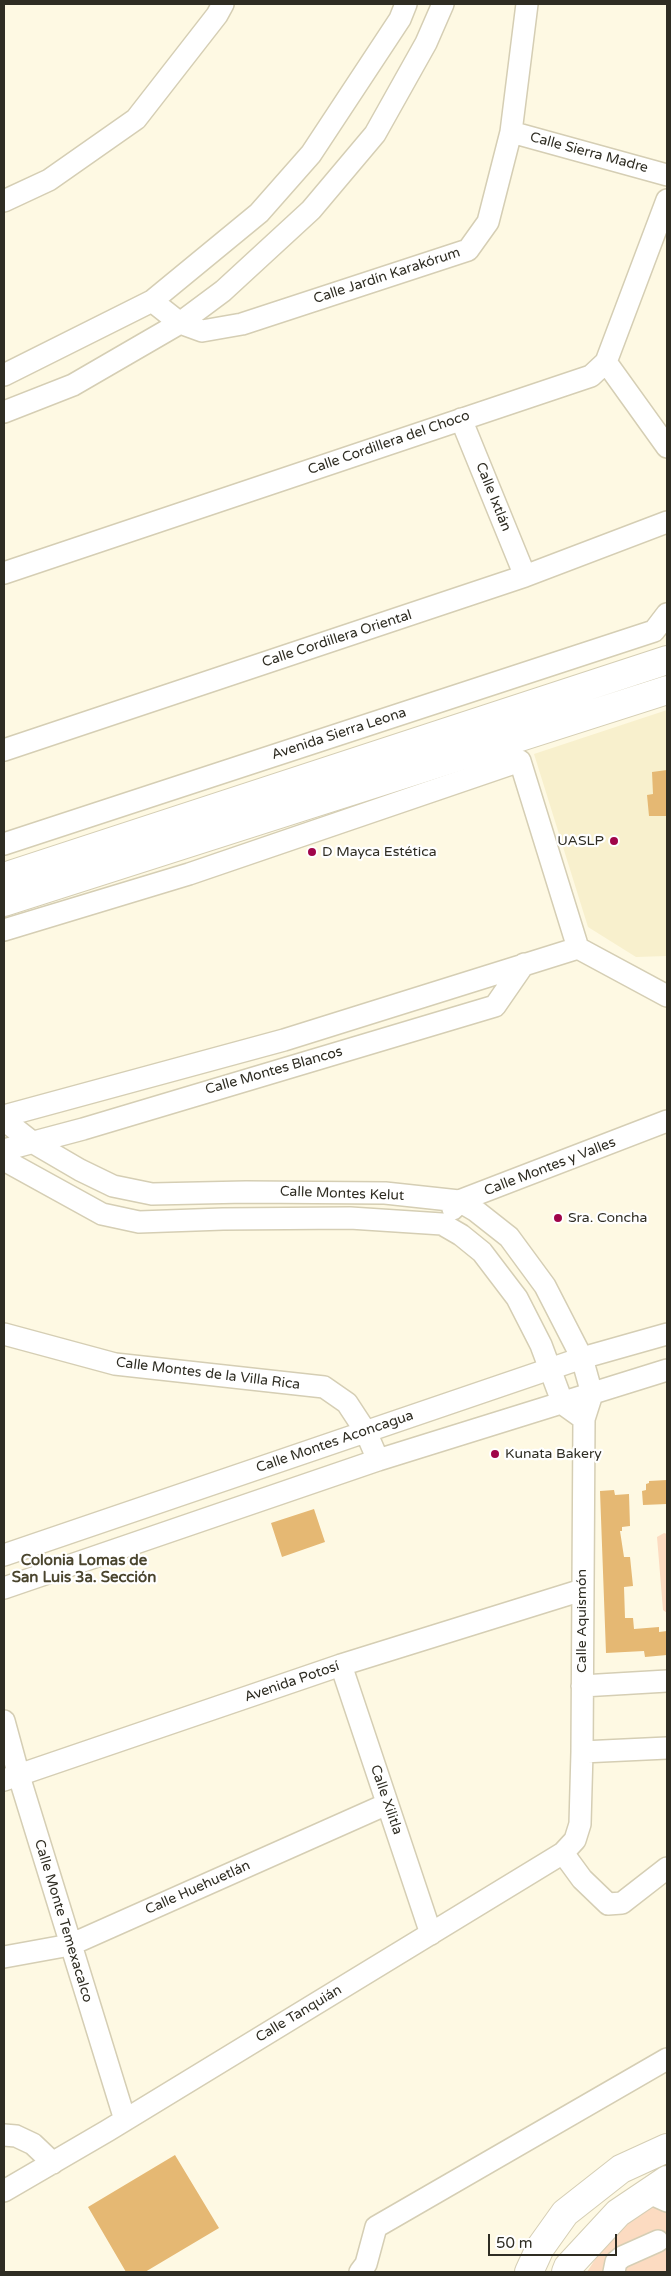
<!DOCTYPE html>
<html>
<head>
<meta charset="utf-8">
<style>
	body { margin:0 }
	#map { position:relative; width:671px; height:2276px; overflow:hidden; background:#fef9e3; font-family:"Varela Round",sans-serif }
	canvas { display:block }
	.frame { position:absolute; inset:0; border:5px solid #2f2d23; pointer-events:none }
	.scale { position:absolute; left:488px; top:2234px; width:129px; height:22px; box-sizing:border-box; border:2px solid #2f2d23; border-top:0; padding-left:6px; font-size:15px; line-height:18px; white-space:nowrap; color:#2f2d23; -webkit-text-stroke:4px #fff; paint-order:stroke }
</style>
</head>
<body>
<div id="map">
<canvas width="671" height="2276"></canvas>
<div class="frame"></div>
<div class="scale">50 m</div>
</div>
<script>
const c = document.querySelector('canvas').getContext('2d');
c.lineJoin = 'round';
function fill(path, color) { c.fillStyle = color; c.fill(path, 'evenodd'); }
const shape = rows => new Path2D(rows.map(r => 'M' + r).join(''));
function stroke(path, color, width, dash) { c.strokeStyle = color; c.lineWidth = width; c.lineCap = dash ? 'butt' : 'round'; c.setLineDash(dash || []); c.stroke(path); }
function label(font, color, halo, rows, align = 'center') {
  c.font = font + ' "Varela Round",sans-serif'; c.lineWidth = 4.5; c.setLineDash([]); c.textBaseline = 'middle'; c.strokeStyle = halo; c.fillStyle = color; for (const [text, x, y, turn = 0] of rows) {
    c.save(); c.translate(x, y); c.rotate((+turn || 0) * Math.PI / 180); c.textAlign = isNaN(turn) ? turn : align; if (halo) c.strokeText(text, 0, 0); c.fillText(text, 0, 0); c.restore();
  }
}
fill(shape([
	[667,710,667,956,636,957,588,927,534,754]
]), '#f8f0cd');
fill(shape([
	[664,1533,667,1534,667,1613,663,1610,657,1537],
	[656,2205,667,2207,667,2272,587,2272,610,2236,646,2208]
]), '#fcdbc1');
fill(shape([
	[667,770,667,816,649,816,647,795,653,794,652,772],
	[667,1480,667,1504,643,1505,642,1491,646,1490,646,1484,649,1483,649,1481],
	[614,1490,615,1495,629,1494,630,1526,622,1527,622,1531,620,1531,624,1557,630,1557,633,1586,624,1587,625,1618,633,1618,634,1629,659,1627,659,1632,667,1631,667,1655,645,1657,644,1651,606,1653,600,1491],
	[314,1509,325,1542,282,1557,271,1523],
	[175,2155,219,2228,145,2272,126,2272,88,2207]
]), '#e5b873');
const minor = shape([
	[511,132,667,175],
	[4,201,49,180,136,119,217,15,223,4],
	[152,301,180,323,202,331,242,324,468,250,488,222,511,132,527,4],
	[606,362,667,447],
	[4,375,152,301,259,213,311,154,400,19,406,4],
	[4,412,73,385,180,323,223,291,311,210,375,134,426,43,443,4],
	[461,419,525,576],
	[4,573,591,376,606,362,667,200],
	[4,750,525,576,667,522],
	[4,844,654,631,667,614],
	[4,930,189,874,520,761,578,948,667,996],
	[4,1116,284,1040,578,948],
	[4,1120,32,1142,80,1170,113,1186,152,1194,246,1192,385,1193,459,1201,476,1211,509,1237,545,1286,582,1358,592,1394,584,1419,582,1752,580,1824,575,1840,563,1853,107,2131,4,2191],
	[4,1150,83,1129,495,1006,524,964],
	[4,1160,102,1214,139,1222,223,1219,350,1218,442,1224,461,1235,482,1252,517,1298,541,1345,563,1404,584,1419],
	[453,1209,459,1201,667,1121],
	[4,1334,115,1364,324,1387,347,1403,366,1432,378,1460],
	[4,1555,582,1358,667,1334],
	[4,1588,378,1460,667,1370],
	[341,1665,431,1934],
	[582,1686,667,1681],
	[4,1721,19,1776,125,2120],
	[582,1752,667,1748],
	[4,1780,341,1665,582,1590],
	[563,1853,582,1879,608,1904,622,1903,667,1868],
	[4,1957,70,1945,387,1804],
	[4,2135,16,2136,33,2144,53,2163],
	[647,2192,667,2201],
	[360,2272,366,2264,376,2227,667,2059],
	[614,2272,616,2262,622,2257,658,2241]
]);
const major = shape([
	[529,2272,540,2248,565,2213,621,2169,667,2148],
	[566,2272,568,2267,618,2213,667,2180]
]);
const highway = shape([
	[4,877,667,660],
	[4,902,667,690]
]);
stroke(minor, '#d5ceb4', 24);
stroke(major, '#d5ceb4', 30);
stroke(highway, '#d5ceb4', 30);
stroke(minor, '#fff', 21);
stroke(major, '#fff', 28);
stroke(highway, '#fff', 28);
for (const [x, y, r, color] of [
	[614,841,5,"#a00549"],
	[312,852,5,"#a00549"],
	[558,1218,5,"#a00549"],
	[495,1454,5,"#a00549"]
]) { const dot = new Path2D(); dot.arc(x, y, r, 0, 2 * Math.PI); c.fillStyle = color; c.fill(dot); stroke(dot, '#fff', 2); }
label('14px', '#2f2d23', '#fff', [
	["Calle Sierra Madre",589,153,15],
	["Calle Jardín Karakórum",387,276,-18],
	["Calle Cordillera del Choco",389,443,-19],
	["Calle Ixtlán",493,497,68],
	["Calle Cordillera Oriental",337,639,-18],
	["Avenida Sierra Leona",339,734,-18],
	["Calle Montes Blancos",274,1071,-16],
	["Calle Montes y Valles",550,1167,-21],
	["Calle Montes Kelut",342,1194,2],
	["Calle Montes de la Villa Rica",208,1374,7],
	["Calle Montes Aconcagua",335,1442,-19],
	["Calle Aquismón",582,1621,-90],
	["Avenida Potosí",292,1682,-19],
	["Calle Xilitla",386,1800,71],
	["Calle Huehuetlán",198,1888,-24],
	["Calle Monte Temexacalco",63,1921,73],
	["Calle Tanquián",299,2014,-31]
]);
label('14px', '#2f2d23', '#fff', [
	["UASLP",604,841,"right"],
	["D Mayca Estética",322,852],
	["Sra. Concha",568,1218],
	["Kunata Bakery",505,1454]
], 'left');
label('bold 15px', '#4a452e', '#fff', [
	["Colonia Lomas de",84,1561],
	["San Luis 3a. Sección",84,1578]
]);
</script>
</body>
</html>
